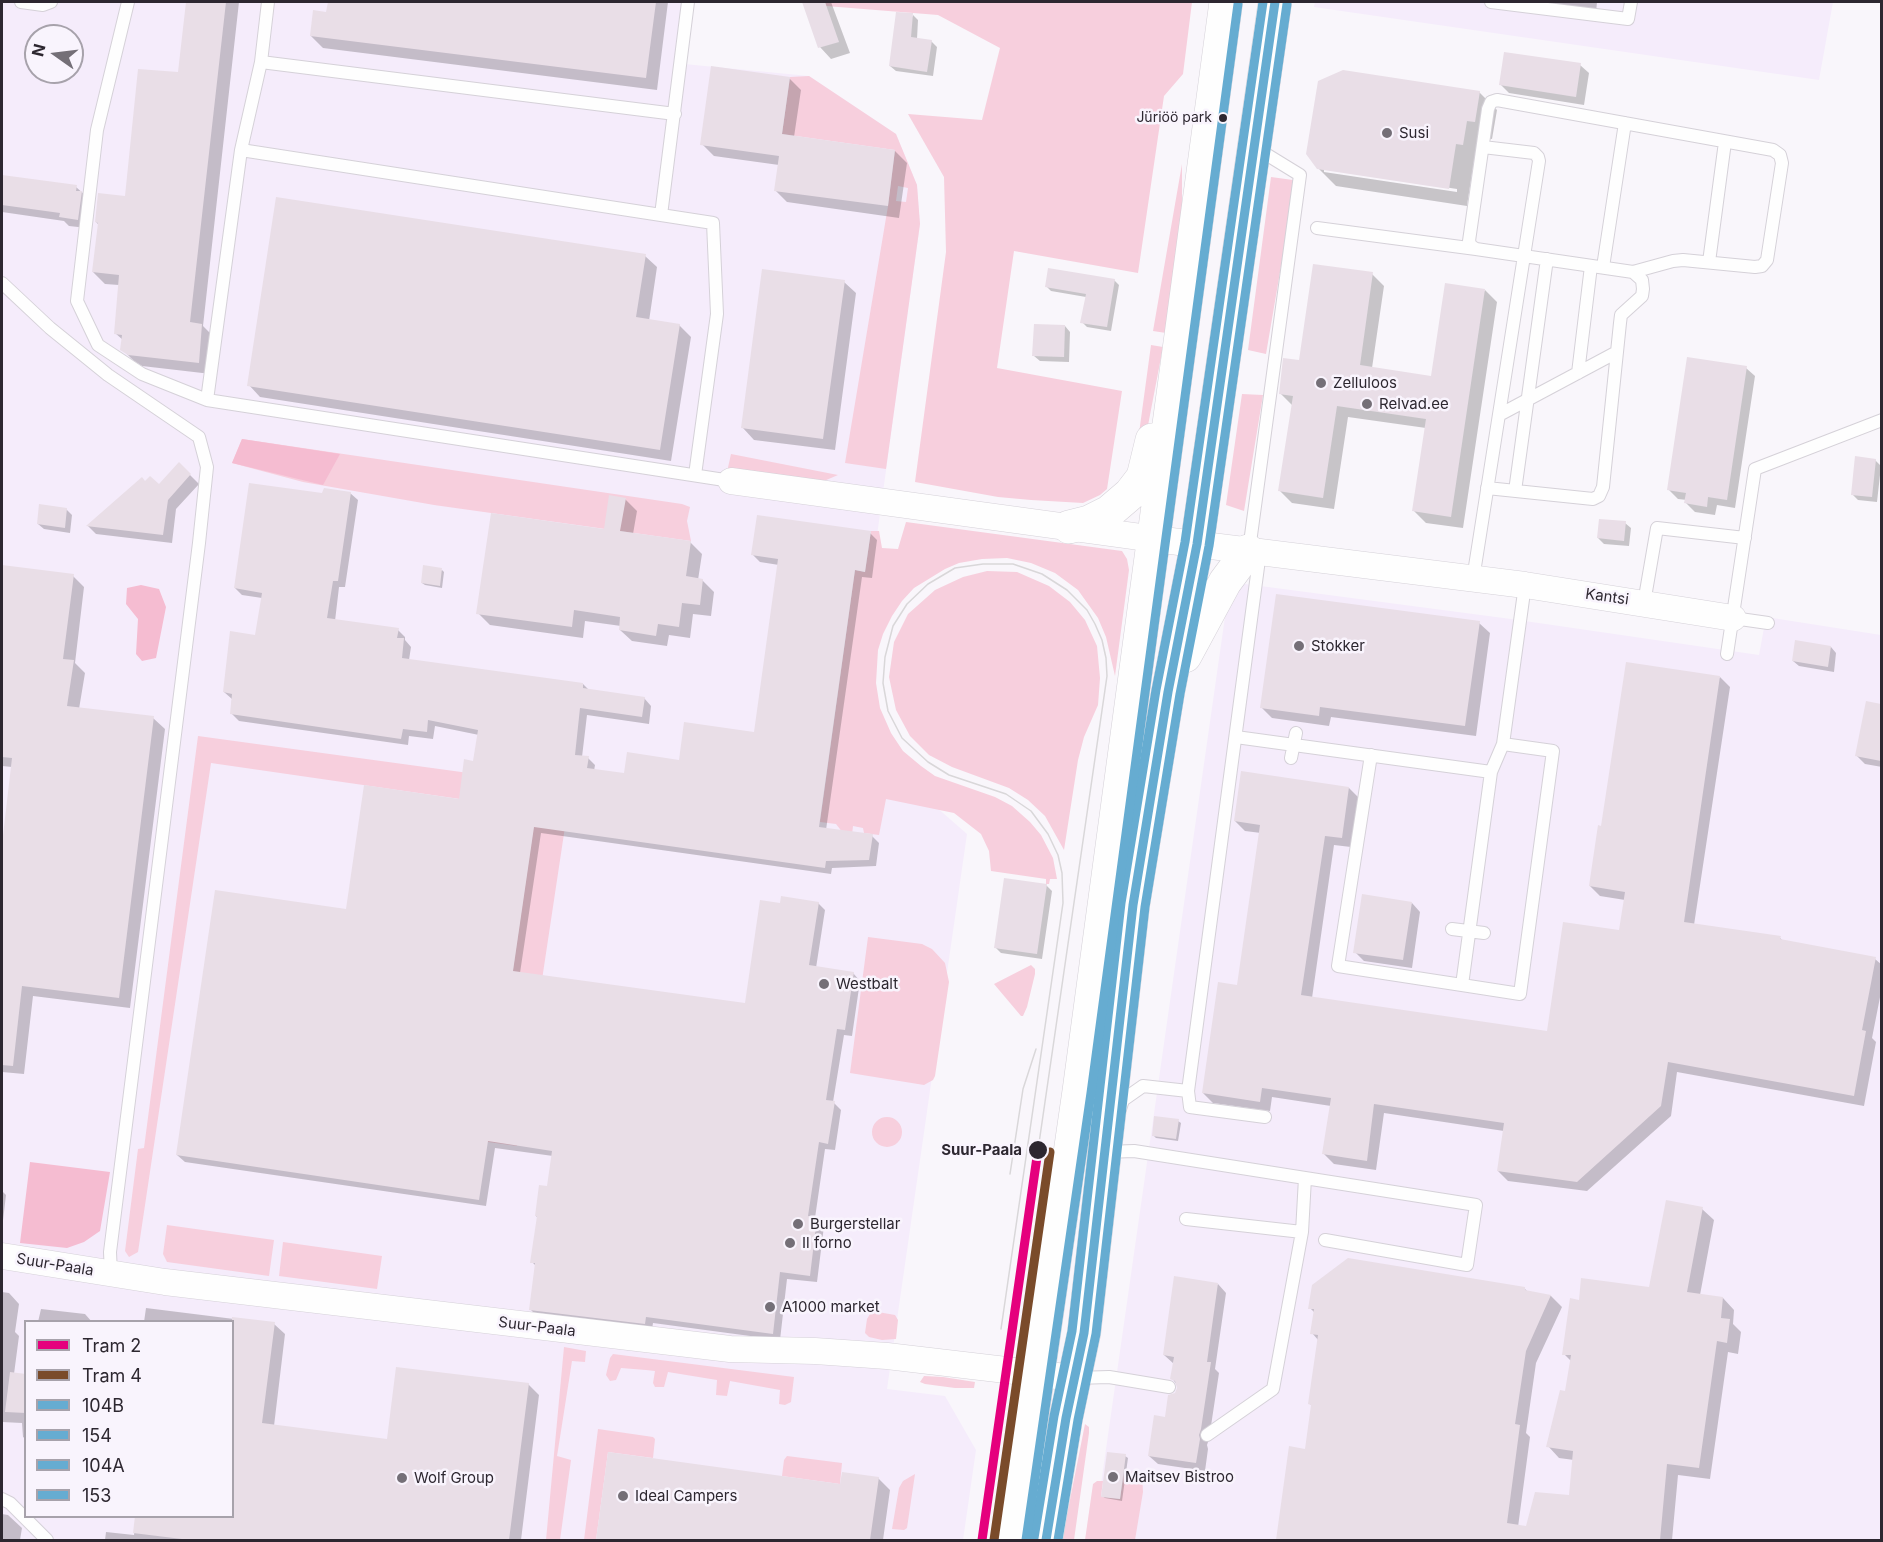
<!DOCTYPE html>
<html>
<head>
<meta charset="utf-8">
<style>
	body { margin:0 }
	#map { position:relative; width:1883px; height:1542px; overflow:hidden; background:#f9f6fb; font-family:Inter,sans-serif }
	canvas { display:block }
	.frame { position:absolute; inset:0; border:3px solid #2d2730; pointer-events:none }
	.legend { position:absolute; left:24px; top:1320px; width:210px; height:198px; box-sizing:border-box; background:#f9f4fd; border:2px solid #a7a2ab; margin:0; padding:8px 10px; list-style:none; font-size:18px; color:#2d2730 }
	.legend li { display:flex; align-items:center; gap:12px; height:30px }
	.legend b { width:30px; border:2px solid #a7a2ab }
	.north { position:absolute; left:24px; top:24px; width:60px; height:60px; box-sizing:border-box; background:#f9f4fd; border:2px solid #a7a2ab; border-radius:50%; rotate:284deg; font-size:16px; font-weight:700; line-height:24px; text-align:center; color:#2d2730 }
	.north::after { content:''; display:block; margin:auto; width:21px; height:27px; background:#746f77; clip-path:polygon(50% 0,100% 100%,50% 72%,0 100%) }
</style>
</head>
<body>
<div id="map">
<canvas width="1883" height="1542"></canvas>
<div class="frame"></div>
<ul class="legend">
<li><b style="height:8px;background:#e5007d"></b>Tram 2</li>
<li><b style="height:8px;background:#7a4b2a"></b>Tram 4</li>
<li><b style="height:8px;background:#66acd1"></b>104B</li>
<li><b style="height:8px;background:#66acd1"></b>154</li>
<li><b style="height:8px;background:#66acd1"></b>104A</li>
<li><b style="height:8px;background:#66acd1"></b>153</li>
</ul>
<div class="north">N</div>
</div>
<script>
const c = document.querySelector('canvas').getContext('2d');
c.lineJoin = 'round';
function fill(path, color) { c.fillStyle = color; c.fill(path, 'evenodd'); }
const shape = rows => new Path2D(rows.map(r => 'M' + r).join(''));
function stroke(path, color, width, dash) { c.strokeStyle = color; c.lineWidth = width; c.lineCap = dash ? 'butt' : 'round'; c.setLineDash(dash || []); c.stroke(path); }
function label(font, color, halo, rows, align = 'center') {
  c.font = font + ' Inter,sans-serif'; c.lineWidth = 5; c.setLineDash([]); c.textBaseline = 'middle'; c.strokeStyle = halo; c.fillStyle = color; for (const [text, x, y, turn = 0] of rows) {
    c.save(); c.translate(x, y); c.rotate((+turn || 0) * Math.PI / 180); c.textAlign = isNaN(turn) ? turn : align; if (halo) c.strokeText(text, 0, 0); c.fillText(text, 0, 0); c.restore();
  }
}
fill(shape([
	[2,2,690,2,684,64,809,76,896,134,917,185,920,224,847,753,879,757,967,834,887,1389,945,1396,976,1450,963,1540,2,1540],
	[36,36,72,36,72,72,36,72],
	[26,1322,232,1322,232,1516,26,1516],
	[1315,2,1833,2,1819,80,1314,7],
	[1230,582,1511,619,1759,655,1766,617,1881,635,1881,1540,1093,1540]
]), '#f5ecfb');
fill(shape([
	[825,2,1192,2,1183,74,1164,96,1138,273,1014,251,997,368,1122,391,1107,489,1100,495,1083,503,1031,500,998,497,915,482,946,252,944,177,908,114,982,120,1000,48,938,15,826,6],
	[809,76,896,134,917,185,920,224,886,469,845,463,888,206,895,150,782,134,790,77],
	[898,186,908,188,906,202,896,201],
	[1182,164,1182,222,1166,333,1153,331],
	[1271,177,1293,180,1287,231,1266,354,1248,350],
	[1151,345,1163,347,1141,462,1137,448],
	[1242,394,1263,395,1244,511,1226,505],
	[242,439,682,504,690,507,687,521,691,541,434,505,303,482,232,463],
	[731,454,838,475,824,481,727,472],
	[906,522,1122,551,1127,559,1129,570,1115,676,1106,637,1098,618,1078,590,1055,573,1031,563,1007,558,982,559,959,563,945,569,914,588,902,601,892,616,883,634,878,650,876,683,880,708,891,733,903,751,921,766,935,776,995,797,1012,806,1030,822,1041,835,1053,858,1057,879,1050,879,1049,884,1046,884,1046,879,991,871,989,851,981,834,954,813,886,799,879,835,864,833,863,828,853,826,852,835,843,833,836,824,820,822,855,570,865,572,871,531,879,531,882,548,898,549],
	[987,571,1017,572,1049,586,1070,602,1085,620,1097,646,1100,678,1098,705,1084,737,1078,760,1064,850,1045,816,1028,800,1009,788,952,767,929,755,910,736,896,710,889,677,894,642,908,614,935,590,963,577],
	[198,736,571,787,517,1146,488,1142,536,810,211,763,138,1252,129,1257,125,1251,138,1149,144,1148],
	[868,937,922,944,932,949,945,963,949,982,935,1076,933,1080,924,1085,850,1073],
	[1031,965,1035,969,1035,974,1027,1007,1023,1016,1021,1016,994,984],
	'872 1132a15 15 0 1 1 30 0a15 15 0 1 1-30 0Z',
	[167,1225,274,1240,269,1276,167,1262,163,1254],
	[283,1242,382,1256,377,1289,279,1276],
	[878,1312,895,1315,898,1320,896,1339,882,1340,869,1337,865,1333,867,1319,870,1314],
	[564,1347,586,1351,585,1362,572,1361,558,1450,557,1456,571,1460,560,1540,546,1540],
	[613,1354,794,1377,791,1402,785,1405,779,1404,780,1390,730,1381,727,1396,716,1395,717,1380,668,1372,664,1387,655,1387,653,1383,655,1371,646,1370,621,1368,616,1380,610,1381,606,1375,610,1358],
	[924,1376,943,1377,975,1382,974,1388,955,1388,925,1384,920,1382],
	[1085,1424,1089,1427,1089,1433,1074,1540,1062,1540],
	[598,1429,653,1437,655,1439,653,1458,608,1452,596,1540,584,1540],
	[787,1456,842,1463,840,1484,782,1476,784,1460],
	[1136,1471,1142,1474,1143,1492,1135,1540,1085,1540,1093,1484,1097,1481,1103,1481,1101,1496,1120,1499,1124,1473],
	[915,1474,907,1528,904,1530,892,1529,899,1488,903,1481]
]), '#f7cfdd');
fill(shape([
	[242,439,340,454,323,485,232,463],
	[141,585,159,589,166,607,156,658,142,661,136,654,138,619,126,604,127,588],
	[30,1162,110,1172,100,1231,84,1242,67,1248,20,1243]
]), '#f5bcd1');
fill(shape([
	[188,2,239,2,203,326,214,337,211,374,142,366,134,361,122,349,123,340,115,333,119,285,105,284,93,272,99,225,96,222,126,197,180,74],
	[329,2,668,2,657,90,323,48,311,36,328,13],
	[804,2,831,2,850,53,831,59,820,47],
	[1526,2,1597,2,1596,13],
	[913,15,918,20,917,39,931,41,937,47,933,76,896,71,890,66],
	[1580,65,1589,73,1584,105,1509,93,1501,85],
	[789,78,801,90,794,137,895,151,907,163,899,218,787,202,775,190,779,165,714,156,702,144],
	[1479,92,1497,110,1492,139,1485,138,1481,162,1474,161,1467,206,1336,186,1318,168],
	[1324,169,1457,189,1457,192,1324,172],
	[2,176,76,187,85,195,87,228,69,226,64,221,2,212],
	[645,256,657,267,649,321,679,325,691,337,671,461,260,397,249,385],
	[1372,274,1384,286,1372,368,1433,377,1485,290,1497,302,1463,528,1426,523,1414,511,1426,428,1348,417,1334,509,1292,503,1280,491,1293,406,1280,393,1301,362],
	[1114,280,1119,285,1111,331,1087,327,1082,322,1086,297,1051,291,1047,287],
	[844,282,856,293,835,450,754,440,743,428],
	[1065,326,1070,332,1069,362,1040,361,1034,356],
	[1746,368,1755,376,1735,508,1717,505,1715,515,1695,512,1686,503,1687,500,1678,499,1669,490],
	[1875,460,1881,466,1877,502,1858,500,1852,494],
	[179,464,199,484,176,509,172,543,96,534,88,526,145,483,159,486],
	[350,493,358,500,345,587,339,587,335,621,398,630,405,637,405,640,411,647,409,660,583,684,589,690,644,698,651,706,649,724,587,715,582,757,588,758,595,765,594,771,625,775,681,761,755,734,779,565,760,562,753,555,870,533,877,540,872,578,862,577,826,830,872,836,879,843,876,866,832,868,831,874,541,833,520,973,747,1005,781,905,818,903,825,910,816,968,853,973,860,981,852,1036,844,1035,833,1102,841,1110,835,1150,825,1149,815,1218,824,1226,817,1282,787,1279,780,1340,653,1323,652,1330,538,1317,531,1310,536,1266,532,1262,538,1218,536,1216,548,1188,553,1156,495,1148,486,1206,185,1162,177,1155,347,911,460,801,475,762,479,735,435,726,433,739,409,736,408,745,239,721,231,713,232,699,224,692,256,636,262,598,242,595,235,588,324,495],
	[625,499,637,511,633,534,690,542,702,554,698,580,702,580,714,592,711,616,693,614,690,638,669,635,667,646,632,641,620,630,621,626,585,621,583,638,490,625,478,613,605,530],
	[66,509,72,515,70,533,44,529,38,524],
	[1625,523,1631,528,1629,546,1604,544,1598,538],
	[2,567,73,576,84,587,75,663,85,673,79,709,153,718,165,729,130,1008,33,996,24,1074,2,1072,2,856,12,767,2,766],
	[442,570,444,572,442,588,425,585,422,583],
	[1479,623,1490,633,1476,736,1331,717,1329,726,1272,718,1262,708],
	[1831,647,1836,653,1834,672,1799,666,1793,661],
	[1720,677,1730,687,1694,925,1780,938,1784,942,1875,959,1882,965,1882,987,1872,1038,1876,1042,1864,1106,1677,1072,1671,1116,1587,1191,1508,1181,1498,1171,1504,1131,1384,1113,1376,1170,1334,1164,1324,1154,1331,1106,1272,1097,1270,1111,1213,1103,1203,1093,1238,987,1261,833,1245,831,1235,821,1349,788,1359,798,1351,847,1334,845,1312,998,1549,1032,1621,932,1625,900,1600,896,1590,886,1603,827],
	[1867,702,1882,705,1882,767,1865,764,1856,755],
	[1046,885,1052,891,1042,959,1001,953,995,947],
	[1412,903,1420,912,1412,968,1364,961,1355,952],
	[1178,1121,1181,1123,1178,1141,1156,1138,1153,1135],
	[2,1191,6,1195,2,1229],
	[1702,1209,1714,1220,1700,1295,1723,1298,1734,1310,1733,1324,1741,1332,1738,1354,1728,1352,1710,1479,1678,1475,1672,1540,1548,1540,1553,1495,1570,1497,1574,1460,1559,1458,1548,1446,1567,1393,1572,1362,1564,1354,1580,1301,1651,1289],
	[1218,1284,1226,1293,1215,1369,1219,1373,1209,1439,1207,1445,1208,1449,1205,1471,1158,1464,1149,1456,1179,1388,1172,1378,1174,1364,1164,1355],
	[1524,1288,1528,1292,1551,1296,1562,1307,1536,1363,1526,1433,1530,1437,1518,1527,1529,1537,1528,1540,1277,1540,1290,1448,1307,1450,1313,1407,1310,1404,1319,1341,1312,1333,1315,1313,1310,1308],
	[2,1292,9,1293,19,1304,15,1332,19,1336,14,1374,26,1376,26,1439,23,1437,22,1423,2,1422],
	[146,1308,274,1324,285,1334,274,1426,388,1440,528,1384,539,1395,521,1540,105,1540,106,1532,134,1535,136,1516,232,1516,232,1322,144,1322],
	[41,1309,85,1314,92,1322,38,1322],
	[609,1453,842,1486,878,1478,890,1490,883,1540,597,1540],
	[1125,1456,1128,1458,1122,1501,1105,1498,1102,1496],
	[2,1514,8,1515,22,1528,20,1540,2,1540]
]), '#0003');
fill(shape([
	[186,2,226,2,190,322,202,324,199,363,128,355,120,350,122,335,114,334,119,275,92,272,98,223,95,222,98,193,125,196,138,69,178,72],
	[328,2,656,2,646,78,310,36,313,10,326,12],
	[802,2,825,2,839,42,818,48],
	[896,12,913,13,911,37,932,40,927,72,889,66],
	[1504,52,1581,63,1576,97,1499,85],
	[711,66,790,77,782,134,895,150,888,206,774,191,779,156,700,145],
	[1343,70,1480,91,1475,122,1467,121,1463,145,1456,144,1449,189,1317,169,1306,154,1318,81],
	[2,175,77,185,76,191,82,191,78,220,59,217,60,213,2,205],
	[276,197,646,254,636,317,680,324,660,450,247,386],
	[1313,264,1373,272,1360,365,1431,376,1445,283,1485,289,1451,517,1412,511,1426,419,1337,406,1323,498,1278,491,1293,396,1279,394,1283,358,1299,360],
	[1048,268,1115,279,1107,327,1080,323,1086,294,1045,287],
	[762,269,845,280,823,439,741,428],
	[1034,324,1065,325,1064,357,1032,356],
	[1687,357,1747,366,1727,500,1708,497,1707,507,1684,503,1686,493,1667,490],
	[1855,456,1876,459,1872,497,1851,495],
	[179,462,191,474,168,500,163,535,86,526,142,477,145,481,150,476,159,484],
	[249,483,322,493,324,488,351,492,338,581,333,581,327,618,399,628,397,638,404,638,402,658,583,683,583,688,645,697,642,717,580,708,575,755,589,756,587,768,624,773,627,752,679,760,684,722,754,732,778,559,751,555,757,515,871,531,865,572,855,570,819,827,873,834,869,860,826,861,825,868,534,827,513,971,745,1003,760,900,780,903,781,896,819,902,809,965,854,972,845,1030,837,1029,826,1100,835,1101,828,1144,819,1142,808,1216,817,1217,810,1276,780,1272,773,1334,646,1317,645,1324,529,1310,535,1263,530,1263,537,1216,535,1216,539,1185,547,1186,552,1151,488,1141,479,1200,176,1155,215,890,346,909,364,785,459,799,464,759,473,761,478,730,428,720,427,732,403,729,401,739,230,714,232,694,223,692,230,631,255,635,262,593,234,588],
	[609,495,626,498,620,531,691,541,686,576,703,579,700,605,682,603,679,627,658,624,656,636,619,630,620,617,574,610,572,627,476,614,491,513,604,529],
	[39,504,67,508,65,528,37,524],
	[1599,519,1626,521,1624,541,1597,538],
	[2,565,74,574,63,659,74,660,67,706,154,716,119,998,22,986,13,1066,2,1065,2,844,12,758,2,757],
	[423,565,442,568,440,586,421,583],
	[1276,594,1480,621,1465,726,1320,707,1319,716,1260,708],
	[1795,640,1831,646,1828,667,1792,661],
	[1626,662,1720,676,1684,922,1781,936,1780,939,1876,957,1862,1030,1866,1031,1854,1096,1668,1062,1661,1106,1577,1182,1497,1171,1504,1123,1374,1104,1367,1161,1322,1154,1331,1098,1262,1088,1260,1102,1202,1093,1218,982,1237,985,1260,825,1234,821,1241,771,1349,787,1342,838,1325,836,1301,995,1547,1031,1563,922,1619,930,1625,892,1589,886,1598,825,1601,826],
	[1866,701,1881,704,1881,761,1855,756],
	[1004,878,1047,884,1037,954,994,948],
	[1362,894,1412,902,1403,960,1353,953],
	[1154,1116,1179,1119,1176,1139,1152,1136],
	[1666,1200,1703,1207,1687,1292,1723,1297,1721,1318,1730,1319,1727,1343,1717,1341,1699,1468,1667,1464,1660,1540,1276,1540,1289,1446,1305,1449,1311,1405,1308,1404,1318,1335,1310,1334,1314,1309,1308,1309,1312,1285,1348,1258,1525,1287,1525,1290,1551,1295,1526,1351,1515,1424,1520,1425,1507,1523,1526,1526,1535,1492,1569,1495,1573,1451,1546,1447,1560,1390,1565,1391,1571,1355,1562,1355,1570,1298,1579,1300,1581,1278,1649,1287],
	[1174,1276,1218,1283,1207,1362,1211,1362,1201,1429,1199,1435,1200,1439,1196,1463,1148,1456,1154,1415,1165,1417,1168,1395,1175,1393,1177,1388,1175,1381,1170,1379,1174,1357,1163,1355],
	[232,1317,275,1322,262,1423,387,1439,396,1367,529,1383,509,1540,190,1540,133,1533,135,1516,232,1516],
	[10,1372,26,1374,26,1413,5,1412],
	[608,1452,840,1484,842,1472,879,1477,870,1540,596,1540],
	[1107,1452,1126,1454,1120,1499,1101,1497]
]), '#e9dee7');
const service = shape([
	[21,2,43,5,51,2],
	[128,2,97,130,77,301,98,345,142,374,207,400],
	[688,2,661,215,713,223,717,314,695,475],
	[1491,2,1628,19,1631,2],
	[261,62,675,114],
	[241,150,261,62,268,2],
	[661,215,241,150,207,400,731,481],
	[1317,228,1476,249],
	[1709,262,1725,142],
	[1603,267,1625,123],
	[2,283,50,328,108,375,199,437,207,467,199,543,110,1252,111,1274],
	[1578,373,1591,266],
	[1499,415,1617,352],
	[1487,488,1593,499,1599,496,1603,487,1620,323,1621,315,1642,296,1643,289,1642,280,1633,272,1476,249,1471,246,1469,241,1488,109,1491,102,1497,100,1773,150,1780,155,1782,163,1767,260,1762,266,1755,267,1683,260,1673,261,1633,272],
	[1515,491,1547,259],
	[1249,550,1300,175,1256,148],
	[1260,552,1188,1091,1190,1107,1265,1117],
	[1473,579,1539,161,1538,157,1534,153,1483,147],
	[1644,603,1657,528,1745,538],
	[1733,618,1768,623],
	[1727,654,1755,469,1882,420],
	[1236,737,1491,772,1462,985,1338,966,1371,755],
	[1291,758,1296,733],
	[1491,772,1503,744,1525,585],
	[1452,929,1484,933],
	[1462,985,1520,994,1553,751,1503,744],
	[1120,1109,1123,1100,1143,1086,1188,1091],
	[1105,1152,1134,1151,1476,1205,1467,1265,1325,1240],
	[1186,1219,1302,1232],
	[1075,1378,1109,1377,1169,1387],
	[1207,1435,1273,1389,1302,1232,1305,1178],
	[2,1499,10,1503,47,1540]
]);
const minor = shape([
	[731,481,1155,539,1525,585,1733,618],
	[2,1256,165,1282,730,1349,815,1351,887,1356,1074,1378]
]);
const trunk = shape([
	[1069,527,1089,522,1109,512,1130,494,1143,477,1152,440],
	[1185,656,1225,582,1248,551],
	[1014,1540,1079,1091,1226,2],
	[1046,1540,1066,1418,1084,1333,1133,905,1168,692,1197,544,1275,2]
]);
stroke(service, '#d5d1d8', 14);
stroke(minor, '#d5d1d8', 27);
stroke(trunk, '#d5d1d8', 34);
stroke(service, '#fefefe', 12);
stroke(minor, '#fefefe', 26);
stroke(trunk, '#fefefe', 33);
stroke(shape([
	[1010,1174,1023,1089,1036,1049],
	[1001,1329,1063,903,1062,873,1058,855,1048,834,1031,811,1006,794,949,775,928,762,902,738,888,711,883,683,885,657,893,626,907,604,928,584,955,568,983,564,1013,564,1042,574,1067,590,1087,610,1095,624,1102,640,1106,658,1107,676,1038,1150]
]), '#d9d7d9', 1.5);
stroke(shape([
	[1046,1540,1066,1418,1084,1333,1133,905,1168,692,1197,544,1275,2]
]), '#66acd1', 9);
stroke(shape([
	[1058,1540,1078,1420,1096,1334,1145,907,1180,694,1209,546,1287,4]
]), '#66acd1', 9);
stroke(shape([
	[1034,1538,1054,1416,1072,1331,1121,903,1156,690,1185,542,1263,2]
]), '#66acd1', 9);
stroke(shape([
	[1026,1540,1091,1093,1238,4]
]), '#66acd1', 9);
stroke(shape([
	[982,1540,1038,1150]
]), '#e5007d', 9);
stroke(shape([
	[994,1540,1050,1152]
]), '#7a4b2a', 9);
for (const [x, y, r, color] of [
	[1223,118,5,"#2d2730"],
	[1387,133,6,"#746f77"],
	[1321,383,6,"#746f77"],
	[1367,404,6,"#746f77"],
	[1299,646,6,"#746f77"],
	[824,984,6,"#746f77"],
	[1038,1150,10,"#2d2730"],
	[798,1224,6,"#746f77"],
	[790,1243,6,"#746f77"],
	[770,1307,6,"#746f77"],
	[1113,1477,6,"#746f77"],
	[402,1478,6,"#746f77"],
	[623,1496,6,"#746f77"]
]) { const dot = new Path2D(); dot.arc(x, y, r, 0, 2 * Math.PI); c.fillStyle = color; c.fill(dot); stroke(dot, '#f9f4fd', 2); }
label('14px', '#2d2730', '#f9f4fd', [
	["Jüriöö park",1212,118]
], 'right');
label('15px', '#2d2730', '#f9f4fd', [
	["Susi",1399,133],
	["Zelluloos",1333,383],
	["Relvad.ee",1379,404],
	["Stokker",1311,646],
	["Westbalt",836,984],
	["Burgerstellar",810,1224],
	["Il forno",802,1243],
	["A1000 market",782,1307],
	["Maitsev Bistroo",1125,1477],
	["Wolf Group",414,1478],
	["Ideal Campers",635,1496]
], 'left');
label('15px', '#2d2730', '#f9f4fd', [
	["Kantsi",1607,597,8],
	["Suur-Paala",55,1265,9],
	["Suur-Paala",537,1327,7]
]);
label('bold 15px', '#2d2730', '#f9f4fd', [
	["Suur-Paala",1022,1150]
], 'right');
</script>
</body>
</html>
